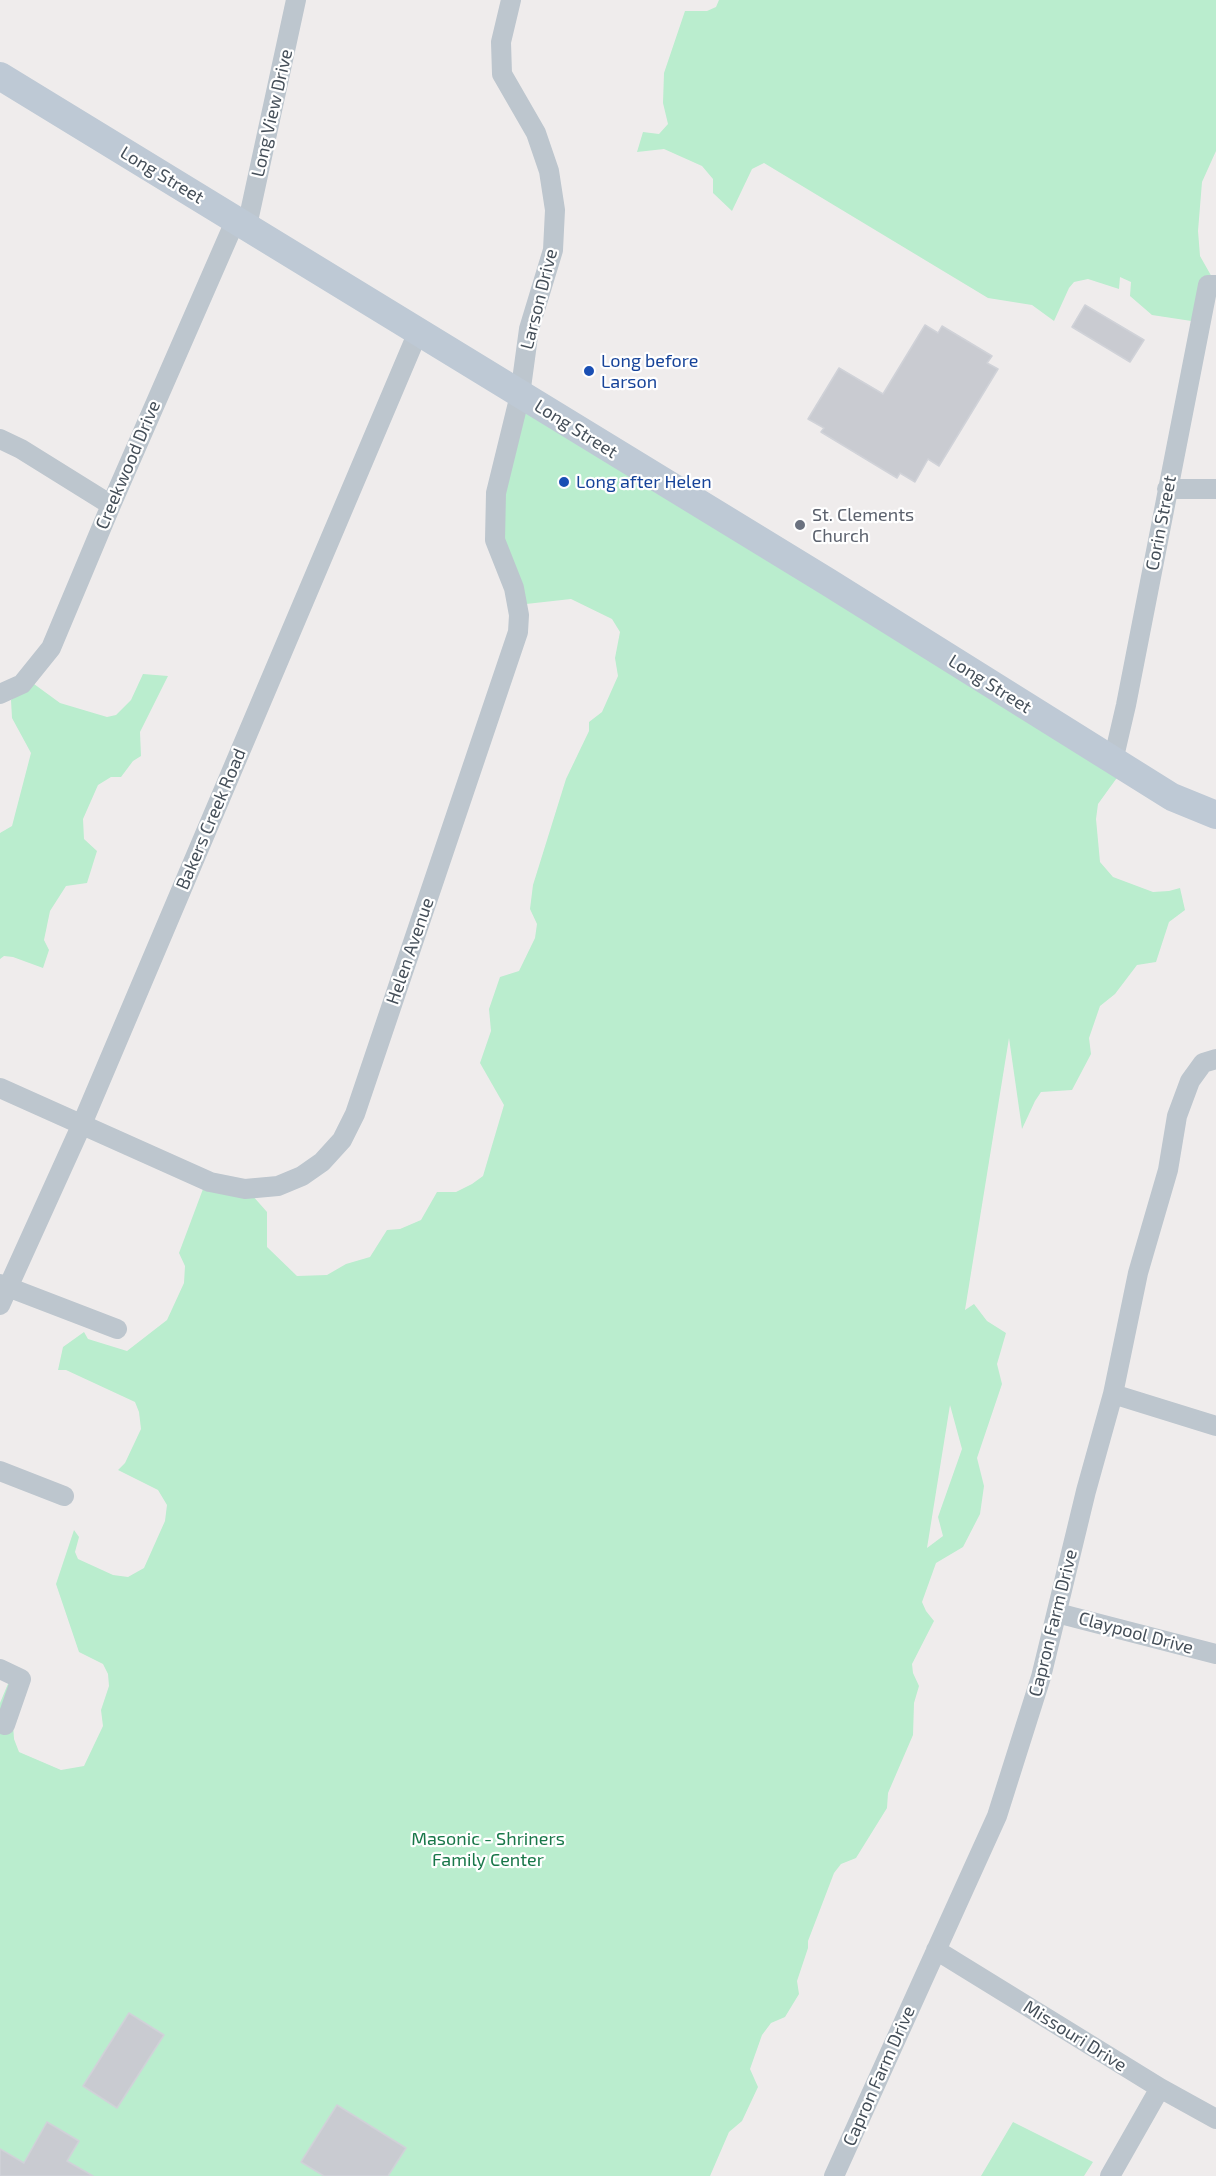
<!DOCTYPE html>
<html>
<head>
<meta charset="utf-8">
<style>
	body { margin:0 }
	canvas { display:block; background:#efecec }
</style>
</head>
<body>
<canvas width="1216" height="2176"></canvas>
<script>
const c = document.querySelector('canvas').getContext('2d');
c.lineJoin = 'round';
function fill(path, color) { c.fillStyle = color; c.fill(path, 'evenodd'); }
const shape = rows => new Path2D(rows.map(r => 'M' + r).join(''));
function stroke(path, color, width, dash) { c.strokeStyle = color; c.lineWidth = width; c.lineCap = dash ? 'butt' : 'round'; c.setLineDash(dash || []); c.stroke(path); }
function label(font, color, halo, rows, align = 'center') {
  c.font = font + ' "Exo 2",sans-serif'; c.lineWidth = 4.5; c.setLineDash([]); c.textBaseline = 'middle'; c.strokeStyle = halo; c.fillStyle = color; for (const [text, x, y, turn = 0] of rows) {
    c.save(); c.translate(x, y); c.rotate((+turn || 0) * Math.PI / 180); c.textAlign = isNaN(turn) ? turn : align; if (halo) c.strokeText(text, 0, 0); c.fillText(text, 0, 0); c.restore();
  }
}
fill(shape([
	[719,0,1216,0,1216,151,1202,182,1198,231,1200,256,1213,279,1198,322,1152,315,1130,296,1131,282,1120,277,1119,289,1088,279,1074,282,1069,288,1054,321,1032,305,988,298,764,163,752,169,732,211,713,193,713,179,702,166,664,149,637,152,643,132,659,134,668,124,663,103,664,73,685,11,707,11,716,7],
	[521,399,1124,768,1098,804,1096,819,1100,862,1113,877,1153,892,1169,891,1180,888,1185,910,1169,922,1156,962,1137,965,1115,994,1100,1006,1089,1038,1091,1054,1072,1090,1041,1092,1035,1101,1022,1129,1009,1038,965,1310,974,1304,987,1321,1006,1333,997,1364,1002,1384,977,1458,984,1486,980,1514,963,1547,936,1563,922,1602,926,1611,934,1621,912,1664,913,1673,919,1686,914,1703,913,1735,888,1793,887,1808,856,1858,841,1864,834,1873,808,1941,808,1948,797,1981,799,1994,785,2017,771,2023,762,2035,750,2069,758,2087,742,2121,729,2132,710,2176,0,2176,0,1703,10,1679,14,1739,19,1752,61,1770,84,1766,103,1726,101,1710,109,1686,108,1674,103,1664,79,1652,56,1584,74,1530,79,1537,75,1552,78,1559,113,1575,128,1577,144,1568,165,1521,167,1505,158,1490,118,1470,125,1463,141,1429,139,1412,135,1402,66,1370,58,1370,63,1347,84,1332,88,1339,127,1351,167,1320,184,1283,185,1266,179,1253,203,1189,252,1195,267,1212,267,1247,297,1276,327,1275,346,1264,370,1257,387,1230,400,1229,421,1220,437,1192,456,1192,472,1184,483,1176,504,1105,480,1063,491,1031,489,1009,500,977,519,971,535,938,537,924,530,909,533,885,566,779,589,731,589,722,602,712,618,676,615,658,620,632,612,619,571,599,517,605,493,561],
	[950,1405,962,1449,938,1517,943,1536,927,1548],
	[143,674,168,676,140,732,141,756,133,761,121,777,111,777,98,785,83,819,84,839,97,851,87,883,66,886,50,911,44,940,49,950,43,968,13,957,4,956,0,959,0,833,12,826,31,753,12,718,11,700,34,684,60,703,107,717,116,715,131,700],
	[1013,2122,1093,2162,1084,2176,981,2176]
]), '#baedce');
const building = shape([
	[1085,305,1144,340,1130,362,1072,327,1085,305],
	[925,325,938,333,942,326,992,356,987,363,998,369,939,466,928,459,915,482,900,473,897,478,821,432,824,428,808,419,839,368,883,394,925,325],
	[129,2013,164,2035,117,2108,83,2086,129,2013],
	[337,2105,406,2148,388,2176,324,2176,301,2162,337,2105],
	[47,2122,79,2141,67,2161,93,2176,0,2176,0,2149,24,2163,47,2122]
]);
fill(building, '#c9cbd1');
stroke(building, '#d0d2d8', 1.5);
stroke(shape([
	[247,226,296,0],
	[0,439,21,449,111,505],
	[1167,489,1216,489],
	[0,694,22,684,51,648,111,505,236,219],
	[1113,761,1126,705,1208,285,1216,285],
	[0,1088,210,1182,245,1189,278,1186,302,1176,322,1162,342,1140,355,1114,518,632,519,615,514,588,495,540,496,493,520,395,529,329,553,250,555,210,549,171,536,133,502,74,501,42,511,0],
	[0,1284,117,1329],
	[0,1305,82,1124,418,332],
	[1113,1394,1216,1426],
	[0,1471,64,1496],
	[1057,1613,1216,1654],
	[0,1669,21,1679,5,1725],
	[936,1950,1160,2088,1216,2119],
	[834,2176,997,1816,1041,1677,1086,1491,1113,1394,1138,1273,1168,1170,1177,1116,1190,1081,1203,1063,1216,1059],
	[1110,2176,1160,2088]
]), '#bdc6ce', 20);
stroke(shape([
	[0,76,828,582,1172,797,1216,815]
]), '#bec9d5', 28);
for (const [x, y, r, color] of [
	[589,371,6,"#1a4fb4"],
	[564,482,6,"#1a4fb4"],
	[800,525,6,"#6b7280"]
]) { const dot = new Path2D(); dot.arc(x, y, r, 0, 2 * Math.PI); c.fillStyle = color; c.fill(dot); stroke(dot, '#fff', 2); }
label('18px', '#454f59', '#fff', [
	["Long View Drive",272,113,-77],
	["Long Street",162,175,31],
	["Larson Drive",539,299,-76],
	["Long Street",576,429,32],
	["Creekwood Drive",128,465,-67],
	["Corin Street",1161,523,-79],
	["Long Street",990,684,32],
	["Bakers Creek Road",211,819,-67],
	["Helen Avenue",410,951,-71],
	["Capron Farm Drive",1053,1623,-76],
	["Claypool Drive",1136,1633,15],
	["Missouri Drive",1075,2036,32],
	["Capron Farm Drive",879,2076,-66]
]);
label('18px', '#164399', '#fff', [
	["Long before",601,361],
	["Larson",601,382],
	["Long after Helen",576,482]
], 'left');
label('18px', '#5b616d', '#fff', [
	["St. Clements",812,515],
	["Church",812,536]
], 'left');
label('18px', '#187749', '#fff', [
	["Masonic - Shriners",488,1839],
	["Family Center",488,1860]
]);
</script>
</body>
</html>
